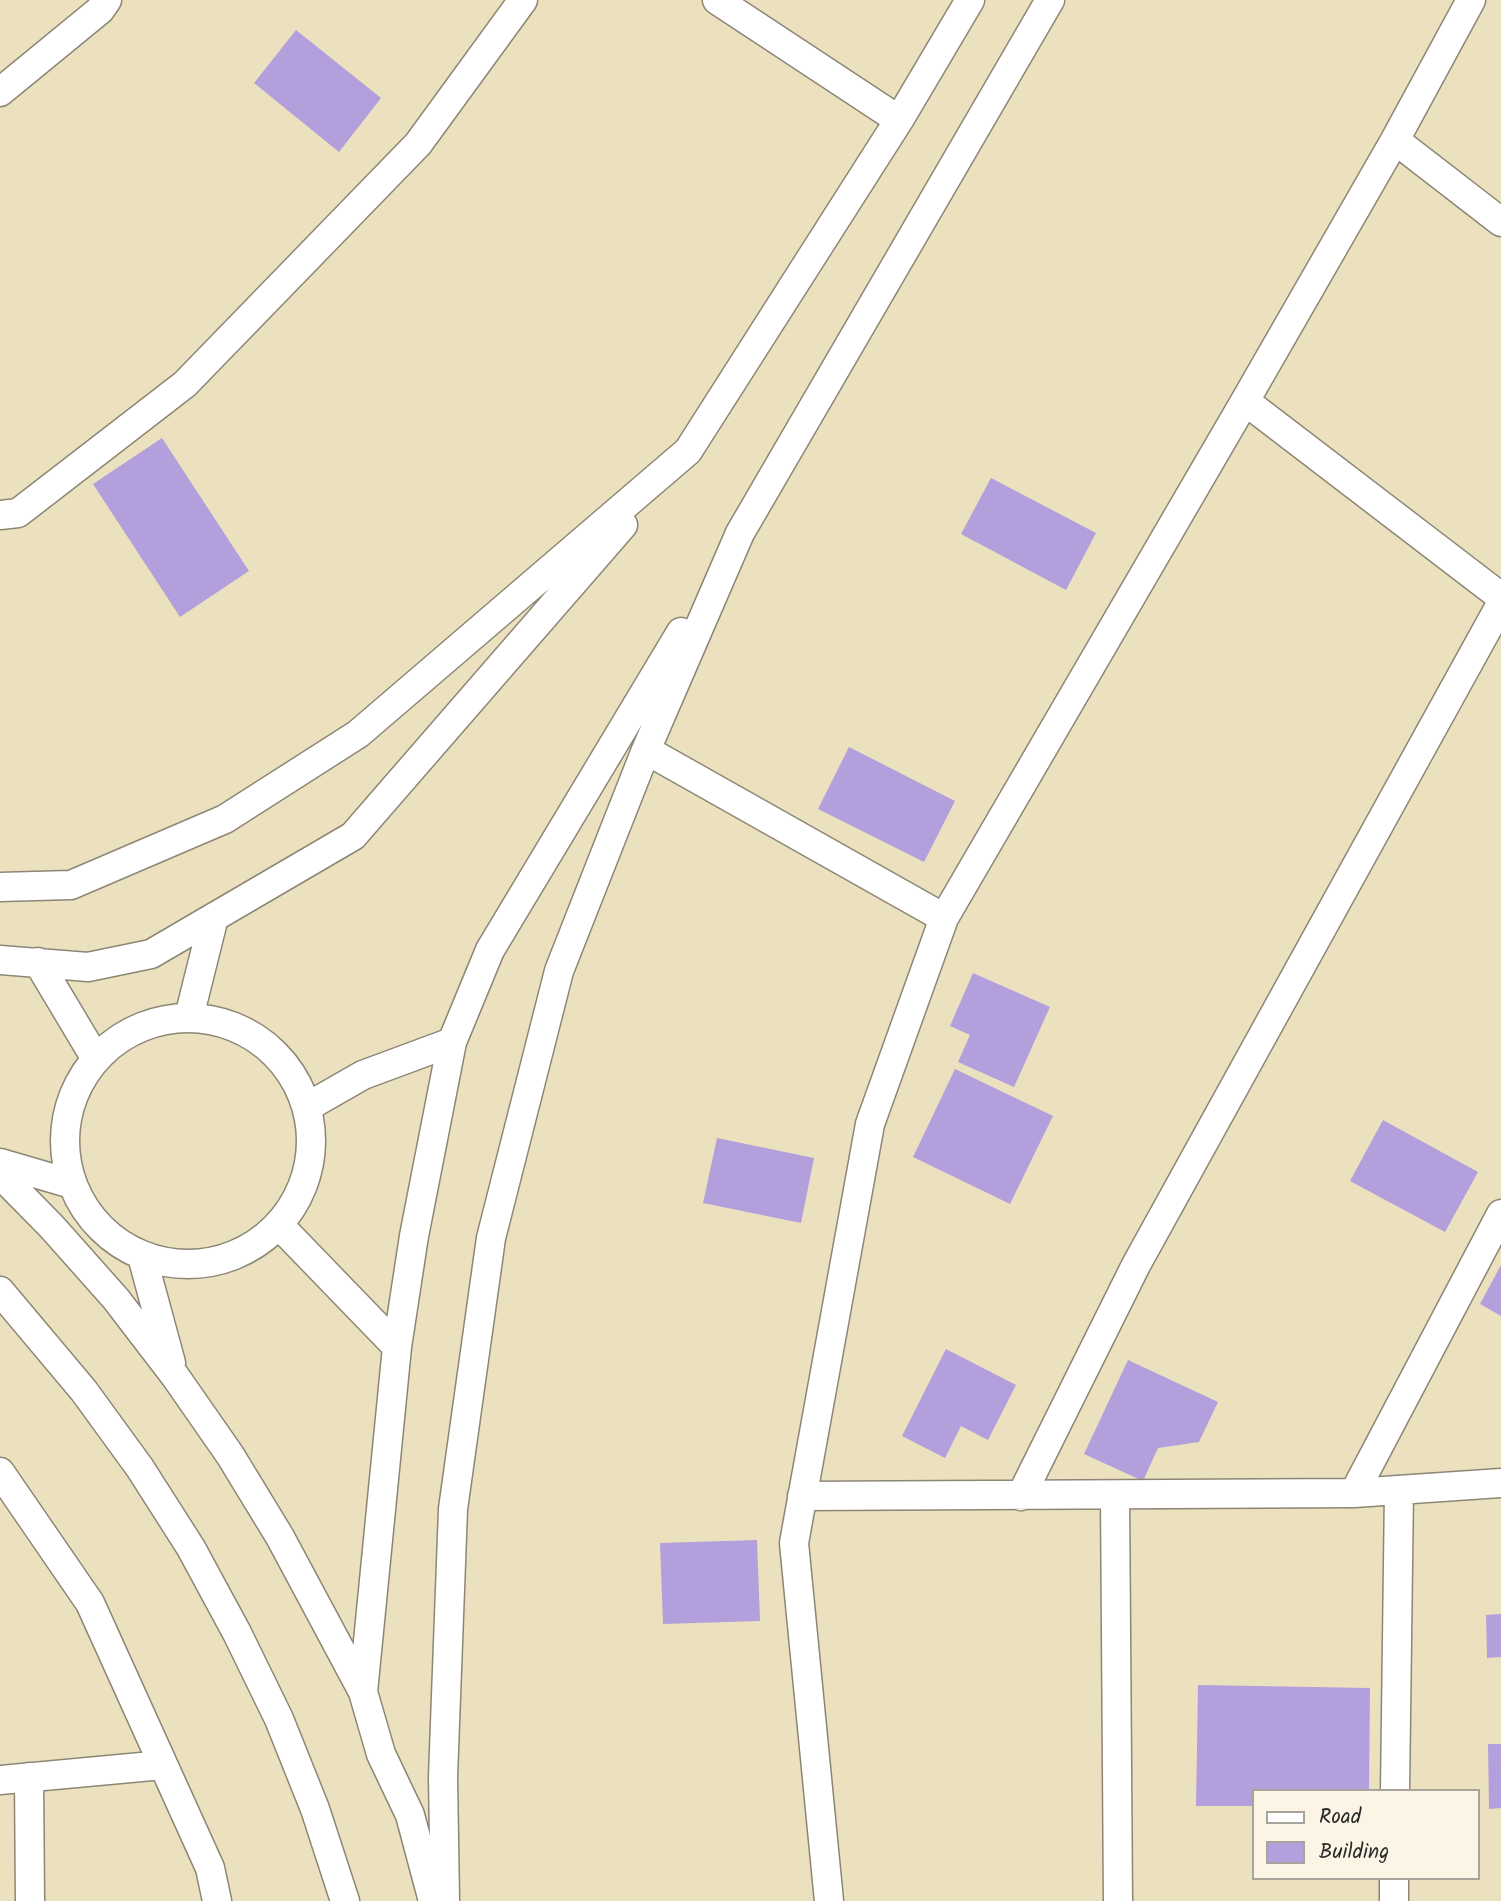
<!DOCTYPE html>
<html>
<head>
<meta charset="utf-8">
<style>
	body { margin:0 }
	#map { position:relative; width:1501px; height:1901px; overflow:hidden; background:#ece1bf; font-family:Kalam,sans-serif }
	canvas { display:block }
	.legend { position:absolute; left:1252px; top:1789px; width:228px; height:91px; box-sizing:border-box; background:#fcf5e5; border:2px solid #a8a49b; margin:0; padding:9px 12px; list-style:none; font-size:21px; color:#2b2b2b }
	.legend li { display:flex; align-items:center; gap:14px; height:35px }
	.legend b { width:35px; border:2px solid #a8a49b }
</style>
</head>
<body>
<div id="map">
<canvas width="1501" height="1901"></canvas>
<ul class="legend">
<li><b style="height:9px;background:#fff"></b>Road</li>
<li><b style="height:19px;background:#b39fdc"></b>Building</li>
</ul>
</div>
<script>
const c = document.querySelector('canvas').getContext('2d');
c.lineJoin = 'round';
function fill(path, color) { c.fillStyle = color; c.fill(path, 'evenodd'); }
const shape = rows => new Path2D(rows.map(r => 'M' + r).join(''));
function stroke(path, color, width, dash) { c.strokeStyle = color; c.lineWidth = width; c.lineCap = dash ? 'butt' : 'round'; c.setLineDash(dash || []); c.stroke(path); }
fill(shape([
	[296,30,381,98,339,152,254,83],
	[162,438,249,571,180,617,93,484],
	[991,478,1096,533,1066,590,961,534],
	[849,747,955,801,924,862,818,809],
	[973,973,1050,1007,1014,1087,958,1062,970,1035,950,1026],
	[955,1069,1053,1116,1010,1204,913,1157],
	[1383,1120,1478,1172,1445,1232,1350,1181],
	[717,1138,814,1158,801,1223,703,1203],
	[1501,1265,1501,1316,1480,1304],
	[946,1349,1016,1385,988,1440,961,1426,945,1458,902,1436],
	[1128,1360,1218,1402,1199,1442,1158,1448,1143,1481,1084,1454],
	[757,1540,760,1621,663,1624,660,1543],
	[1501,1614,1501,1657,1487,1658,1486,1615],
	[1198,1685,1370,1688,1369,1791,1254,1791,1254,1806,1196,1806],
	[1488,1744,1501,1744,1501,1808,1489,1809]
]), '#b39fdc');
const street = shape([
	[717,0,899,120],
	[0,92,100,10,107,0],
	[1395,140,1501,222],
	[1245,401,1501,597],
	[0,515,18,513,185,384,418,144,523,0],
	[646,750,944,918,870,1124,794,1543,829,1901],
	[0,887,71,885,225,819,358,734,688,451,899,120,970,0],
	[944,918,1245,401,1395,140,1471,0],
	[0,960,88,967,151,954,353,836,623,525],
	[38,962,96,1059],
	[189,1017,214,917],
	'65 1141a123 123 0 1 1 246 0a123 123 0 1 1-246 0Z',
	[307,1107,363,1075,452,1042],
	[0,1163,72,1184],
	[0,1174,52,1227,116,1299,175,1376,230,1455,280,1537,363,1692,381,1754,410,1815,433,1901],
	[279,1225,397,1347],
	[142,1256,171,1363],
	[0,1291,84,1391,140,1468,191,1548,237,1633,279,1719,315,1809,345,1901],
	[0,1472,90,1603,210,1868,217,1901],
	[1354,1493,1501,1214],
	[802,1496,1354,1493,1501,1483],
	[1021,1496,1136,1265,1501,604],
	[1115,1496,1118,1901],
	[363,1692,397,1347,414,1236,452,1042,490,950,681,632],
	[29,1777,30,1901],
	[0,1780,163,1765],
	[1395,1791,1399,1490],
	[445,1901,443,1777,453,1509,491,1238,559,971,646,750,740,533,1050,0],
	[1394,1901,1394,1878]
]);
stroke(street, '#8c8675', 31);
stroke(street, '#fff', 28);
</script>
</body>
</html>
